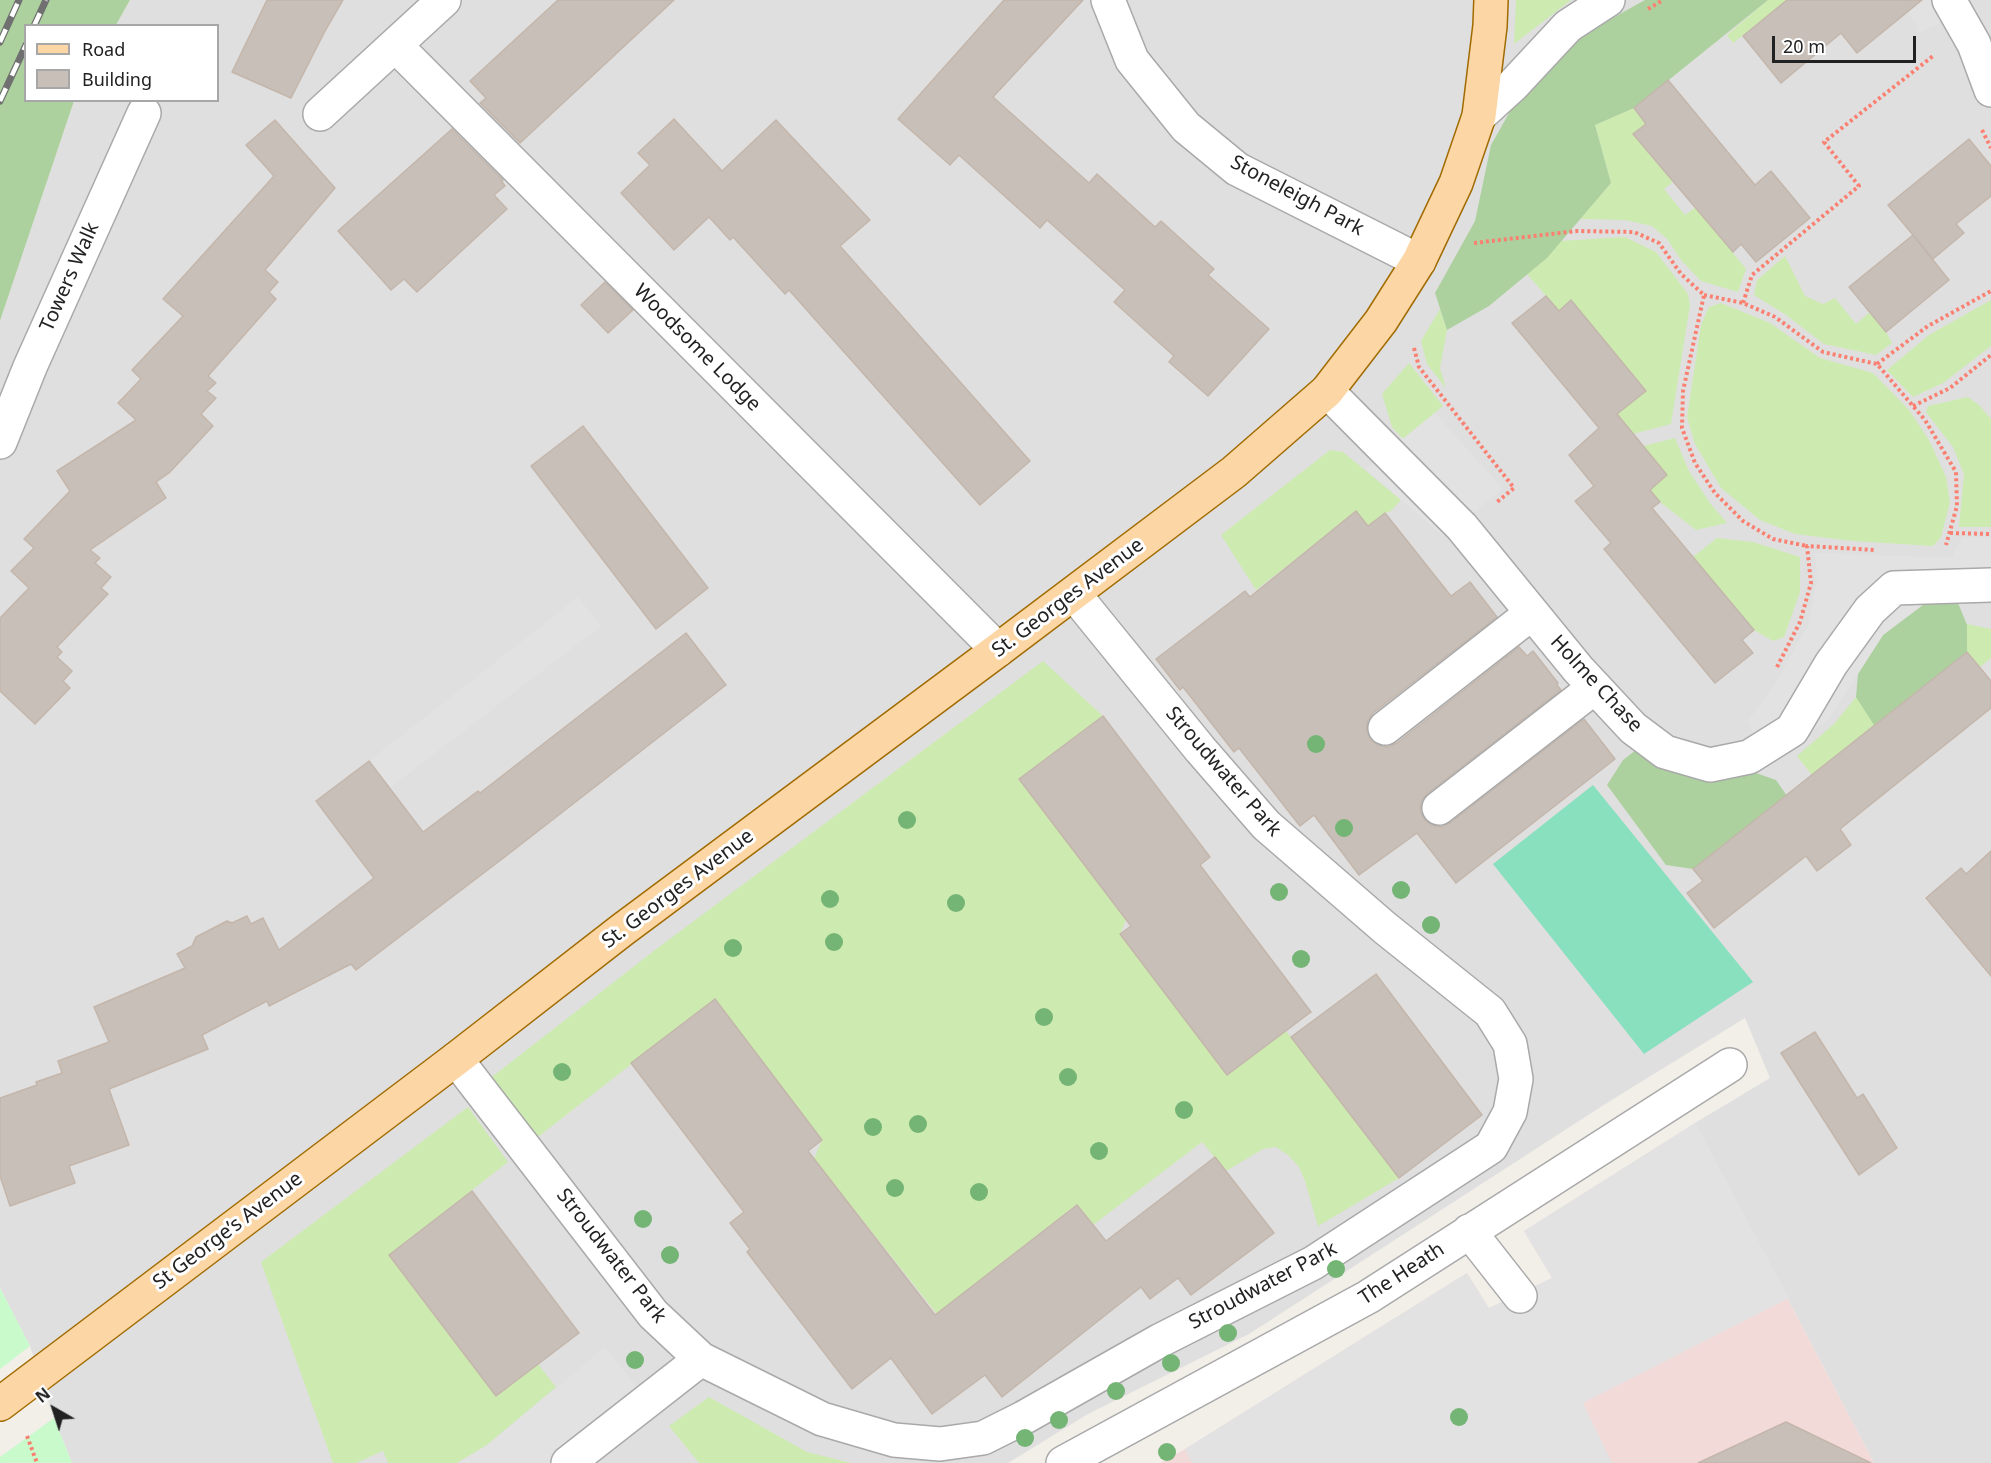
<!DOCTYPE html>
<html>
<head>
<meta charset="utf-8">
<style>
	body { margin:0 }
	#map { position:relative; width:1991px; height:1463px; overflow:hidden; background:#f2efe9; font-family:"Noto Sans",sans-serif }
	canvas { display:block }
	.legend { position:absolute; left:24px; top:24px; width:195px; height:78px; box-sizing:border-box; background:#fff; border:2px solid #a7a7a7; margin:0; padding:8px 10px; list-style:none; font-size:18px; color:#222 }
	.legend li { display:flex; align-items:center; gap:12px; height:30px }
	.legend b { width:30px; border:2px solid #a7a7a7 }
	.north { position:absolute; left:24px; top:1379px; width:60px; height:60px; -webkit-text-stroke:4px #fff; paint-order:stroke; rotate:321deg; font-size:16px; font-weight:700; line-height:24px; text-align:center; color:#222 }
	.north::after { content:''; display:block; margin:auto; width:21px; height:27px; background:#222; clip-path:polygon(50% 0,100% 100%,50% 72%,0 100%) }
	.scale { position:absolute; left:1772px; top:36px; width:144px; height:27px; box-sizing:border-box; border:3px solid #222; border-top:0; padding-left:8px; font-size:18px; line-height:21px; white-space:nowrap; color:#222; -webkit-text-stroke:4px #fff; paint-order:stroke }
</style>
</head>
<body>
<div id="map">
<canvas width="1991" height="1463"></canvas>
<ul class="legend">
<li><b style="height:8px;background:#fcd6a4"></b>Road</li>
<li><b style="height:16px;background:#c7bfb8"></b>Building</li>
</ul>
<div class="north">N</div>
<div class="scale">20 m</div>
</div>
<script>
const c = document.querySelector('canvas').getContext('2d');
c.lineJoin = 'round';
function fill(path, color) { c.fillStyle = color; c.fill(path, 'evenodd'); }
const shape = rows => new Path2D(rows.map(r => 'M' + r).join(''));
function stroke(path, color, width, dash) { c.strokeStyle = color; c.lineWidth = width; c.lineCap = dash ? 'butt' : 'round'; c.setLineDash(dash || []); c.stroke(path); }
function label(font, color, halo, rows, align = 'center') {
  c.font = font + ' "Noto Sans",sans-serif'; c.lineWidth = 6; c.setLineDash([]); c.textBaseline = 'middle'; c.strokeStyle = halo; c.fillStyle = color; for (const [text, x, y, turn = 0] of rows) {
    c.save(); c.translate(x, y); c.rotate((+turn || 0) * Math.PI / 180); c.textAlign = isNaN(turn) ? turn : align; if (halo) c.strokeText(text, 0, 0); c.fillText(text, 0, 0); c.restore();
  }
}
fill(shape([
	[130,0,1991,0,1991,1463,1874,1463,1695,1123,1770,1078,1745,1018,1610,1101,1249,1334,1088,1414,1008,1463,72,1463,54,1418,30,1346,0,1288,0,321,74,101,218,100,218,26,116,25]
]), '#e0dfdf');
fill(shape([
	[1695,1123,1874,1463,1160,1463,1185,1449,1467,1273,1489,1308,1552,1278,1524,1231]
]), '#f2dad9');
fill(shape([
	[1516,0,1571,0,1514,44],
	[1768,0,1787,0,1733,43,1727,35],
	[1634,108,1646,124,1634,134,1673,182,1664,189,1685,215,1696,207,1746,269,1738,292,1701,281,1681,260,1667,239,1652,226,1625,220,1580,219,1611,183,1595,125],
	[1625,237,1656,252,1688,294,1690,305,1671,424,1633,434,1617,414,1646,390,1571,301,1559,311,1527,274,1547,258,1560,241],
	[1785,256,1805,296,1823,304,1835,298,1856,324,1870,312,1886,332,1892,343,1876,355,1824,344,1786,315,1754,295,1757,280],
	[1991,300,1991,346,1943,383,1913,397,1887,370,1929,335],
	[1721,303,1770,323,1820,358,1873,373,1909,410,1929,440,1946,477,1950,502,1941,537,1933,546,1853,541,1795,534,1760,520,1721,488,1695,444,1687,417,1701,325,1709,307],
	[1440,309,1447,330,1440,368,1446,388,1427,364,1421,341],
	[1409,363,1443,406,1403,439,1392,427,1382,394],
	[1968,397,1979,405,1991,419,1991,527,1959,527,1964,474,1953,447,1926,412,1928,406],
	[1675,438,1689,471,1710,503,1727,523,1696,530,1660,502,1650,490,1667,475,1643,446],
	[1330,450,1343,452,1401,500,1391,511,1385,513,1368,526,1356,512,1256,590,1221,535],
	[1717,538,1753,542,1800,557,1800,592,1784,637,1773,641,1754,630,1693,557],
	[1933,617,1991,629,1991,658,1980,667,1967,652,1812,775,1797,756,1834,724,1856,697],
	[1043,661,1103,716,1020,779,1126,920,1120,934,1227,1075,1286,1031,1399,1178,1318,1226,1305,1181,1299,1167,1288,1155,1276,1147,1263,1149,1226,1171,1202,1142,1093,1225,1076,1205,937,1314,814,1159,822,1140,715,999,525,1147,479,1087,655,950],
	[468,1107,508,1162,389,1255,496,1396,538,1364,556,1387,487,1445,457,1463,388,1463,383,1451,356,1463,333,1463,261,1262],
	[709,1397,807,1452,851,1463,699,1463,669,1426]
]), '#cdebb0');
fill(shape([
	[0,0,130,0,116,25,26,26,26,100,74,101,0,321],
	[1645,0,1768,0,1634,108,1595,125,1611,183,1547,258,1489,306,1447,330,1435,293,1475,221,1491,145,1517,99,1584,34],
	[1927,602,1958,603,1967,625,1967,652,1874,725,1856,697,1858,674,1883,635],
	[1636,750,1696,777,1756,773,1776,780,1787,796,1693,869,1666,865,1607,785,1623,760]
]), '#add19e');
fill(shape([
	[0,1288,30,1346,0,1369],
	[54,1418,72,1463,0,1463,0,1457]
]), '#c8facc');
fill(shape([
	[1593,785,1753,982,1644,1054,1493,864]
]), '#88e0be');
fill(shape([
	[1898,0,1966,0,1973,8,1919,33,1916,23],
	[1435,413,1503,489,1444,537,1365,469],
	[1963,537,1991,538,1991,602,1926,602,1883,635,1828,720,1771,760,1756,741,1748,721,1776,682,1808,625,1817,579,1815,553,1951,558],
	[578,597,601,626,390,788,369,761],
	[1695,1123,1789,1298,1583,1403,1612,1463,1192,1463,1185,1449,1467,1273,1489,1308,1552,1278,1524,1231],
	[605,1347,648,1400,568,1463,457,1463,487,1445]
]), '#e2e2e2');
const building = shape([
	[267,0,343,0,324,33,291,98,232,72,267,0],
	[558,0,674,0,520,143,480,103,486,98,470,81,558,0],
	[1004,0,1083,0,993,97,1089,183,1097,174,1155,227,1161,221,1214,269,1208,275,1269,329,1208,396,1169,362,1174,356,1114,302,1125,290,1047,220,1040,228,959,155,950,165,898,119,1004,0],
	[1787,0,1922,0,1857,53,1841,33,1781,83,1743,36,1787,0],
	[1668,80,1755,185,1771,171,1810,218,1756,262,1741,244,1733,252,1633,134,1646,124,1634,108,1668,80],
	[674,119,722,171,776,120,870,220,840,246,1030,461,980,505,789,290,785,294,733,237,730,240,709,217,674,250,621,193,650,165,638,153,674,119],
	[275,120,335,188,265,270,278,282,269,292,276,299,208,376,216,383,207,391,216,398,201,414,213,426,169,473,156,482,166,498,90,550,100,558,95,563,111,577,101,588,108,594,57,647,62,652,57,657,72,671,63,681,70,688,35,724,0,691,0,618,29,588,11,571,34,548,24,539,70,491,57,471,136,420,118,403,141,379,132,370,183,316,163,299,274,176,246,145,275,120],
	[452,129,503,180,502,182,505,186,494,195,507,209,417,292,404,279,391,290,338,231,452,129],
	[1969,139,1991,166,1991,196,1956,224,1964,233,1933,259,1888,205,1969,139],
	[1913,235,1949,280,1886,332,1849,287,1913,235],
	[605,282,633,310,608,333,581,305,605,282],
	[1546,296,1559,311,1571,300,1646,391,1617,414,1667,475,1650,490,1660,502,1652,508,1754,630,1742,640,1753,653,1715,683,1604,549,1611,543,1575,501,1594,486,1569,455,1599,428,1512,323,1546,296],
	[583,426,708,588,656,629,531,466,583,426],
	[1356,511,1368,526,1385,513,1451,596,1470,582,1497,617,1373,713,1368,720,1366,730,1371,740,1377,745,1387,747,1397,743,1519,647,1527,656,1533,651,1558,683,1557,685,1561,690,1428,793,1422,800,1420,810,1425,820,1431,825,1441,827,1450,823,1584,719,1615,759,1456,883,1417,833,1359,875,1314,815,1300,826,1239,748,1234,752,1183,687,1180,690,1156,659,1245,591,1250,597,1356,511],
	[686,633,726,685,506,856,356,970,351,964,269,1006,267,1001,202,1035,208,1049,109,1089,129,1145,69,1166,75,1183,10,1206,0,1176,0,1098,37,1085,36,1082,62,1073,58,1061,109,1042,94,1007,185,968,177,954,192,946,196,937,227,921,232,923,247,916,251,924,263,918,279,950,374,878,316,801,369,761,423,832,478,791,480,793,686,633],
	[1967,652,1991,681,1991,708,1840,829,1851,845,1817,871,1806,856,1714,928,1687,893,1703,881,1693,869,1967,652],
	[1103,716,1210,857,1200,865,1311,1012,1227,1075,1120,934,1131,926,1019,779,1103,716],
	[1991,851,1991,976,1926,898,1961,868,1966,874,1991,851],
	[1376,974,1482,1115,1399,1178,1291,1037,1376,974],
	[715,999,822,1140,808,1151,935,1315,1077,1205,1106,1241,1215,1157,1274,1233,1191,1295,1178,1278,1150,1299,1141,1287,1002,1397,985,1375,932,1414,891,1358,852,1389,747,1252,750,1249,730,1223,744,1212,631,1063,715,999],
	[1815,1032,1857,1098,1863,1094,1897,1148,1859,1175,1781,1053,1815,1032],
	[472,1191,579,1333,496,1396,389,1255,472,1191],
	[1786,1422,1871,1463,1698,1463,1786,1422]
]);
fill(building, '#c7bfb8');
stroke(building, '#c4b6ab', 1.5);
const minor = shape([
	[1108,0,1132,60,1186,127,1237,169,1419,261],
	[1949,0,1974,44,1991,90],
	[395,45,998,650],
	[320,114,444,0],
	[1479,116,1513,85,1568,26,1608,0],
	[1327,391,1462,527,1578,669,1633,728,1665,752,1710,765,1749,757,1792,730,1831,664,1870,610,1894,588,1991,585],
	[0,442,30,367,144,113],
	[1385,728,1532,613],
	[1439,808,1595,687],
	[456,1059,653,1314,701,1359,822,1419,894,1440,940,1444,983,1438,1023,1418,1159,1341,1313,1263,1491,1147,1510,1112,1516,1079,1510,1044,1490,1012,1385,928,1266,825,1200,749,1074,594],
	[1469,1231,1520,1296],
	[568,1463,701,1359],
	[1063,1463,1368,1297,1730,1065]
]);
const major = shape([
	[0,1404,456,1059,622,930,998,650,1234,472,1327,391,1381,321,1419,261,1456,183,1479,116,1490,26,1491,0]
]);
stroke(minor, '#a9a9a9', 36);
stroke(major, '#a06b00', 36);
stroke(shape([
	[1648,9,1663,0],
	[1982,130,1991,148],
	[1474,243,1577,231,1634,232,1659,243,1681,274,1704,295,1683,391,1682,428,1695,463,1715,493,1743,521,1773,539,1807,546],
	[1704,295,1743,303,1775,317,1823,352,1877,364,1925,420,1956,472,1957,506,1946,545],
	[1743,303,1752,275,1859,186,1824,142,1933,56],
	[1414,348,1419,367,1514,488,1497,502],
	[1877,364,1928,326,1991,291],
	[1913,406,1950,388,1991,355],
	[1950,533,1991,534],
	[1777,667,1800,622,1811,583,1807,546,1875,550],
	[27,1436,37,1463]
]), '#fa8072', 4, [3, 3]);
stroke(minor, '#fff', 33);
stroke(major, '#fcd6a4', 33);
const rail = shape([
	[34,26,46,0],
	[0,42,19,0],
	[0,101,26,45]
]);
stroke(rail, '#707070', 7);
stroke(rail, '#fff', 4.5, [14]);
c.fillStyle = '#74b475';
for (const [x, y] of [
	[1316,744],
	[907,820],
	[1344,828],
	[1401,890],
	[1279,892],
	[830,899],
	[956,903],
	[1431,925],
	[834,942],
	[733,948],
	[1301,959],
	[1044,1017],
	[562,1072],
	[1068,1077],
	[1184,1110],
	[918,1124],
	[873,1127],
	[1099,1151],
	[895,1188],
	[979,1192],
	[643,1219],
	[670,1255],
	[1336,1269],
	[1228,1333],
	[635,1360],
	[1171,1363],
	[1116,1391],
	[1459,1417],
	[1059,1420],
	[1025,1438],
	[1167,1452]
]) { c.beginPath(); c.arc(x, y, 9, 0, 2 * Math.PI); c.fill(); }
label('20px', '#222', '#fff', [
	["Stoneleigh Park",1297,196,28],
	["Towers Walk",70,277,-66],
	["Woodsome Lodge",697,348,45],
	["St. Georges Avenue",1068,598,-37],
	["Holme Chase",1596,684,47],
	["Stroudwater Park",1223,772,49],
	["St. Georges Avenue",678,889,-37],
	["St George’s Avenue",228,1231,-37],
	["Stroudwater Park",611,1256,52],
	["The Heath",1402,1274,-33],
	["Stroudwater Park",1263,1286,-28]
]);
</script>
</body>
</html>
